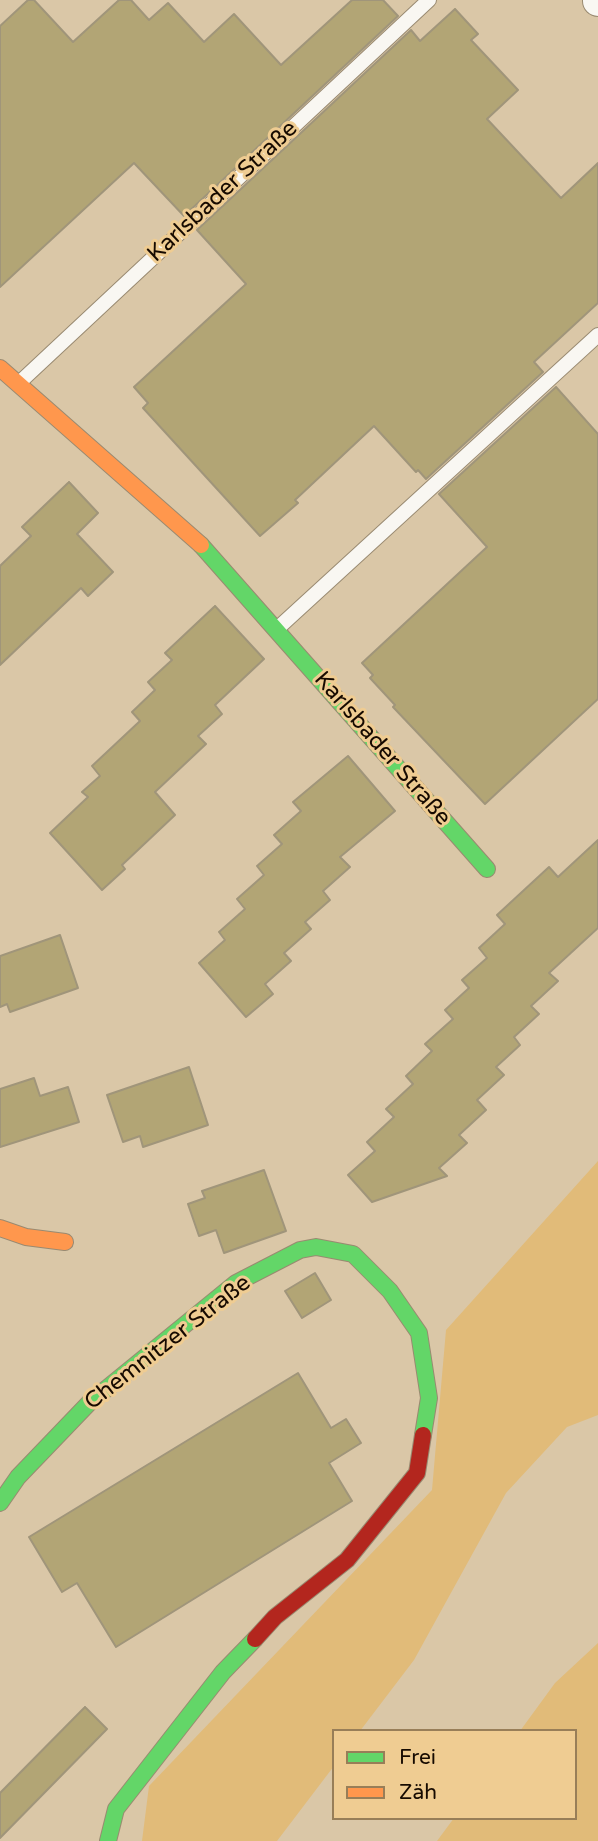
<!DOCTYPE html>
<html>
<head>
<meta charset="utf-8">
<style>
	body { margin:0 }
	#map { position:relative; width:598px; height:1841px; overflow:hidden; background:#dac7a7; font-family:"Varela Round",sans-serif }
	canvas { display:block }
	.legend { position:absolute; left:332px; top:1729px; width:245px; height:91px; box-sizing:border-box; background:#efcc92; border:2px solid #987e58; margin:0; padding:9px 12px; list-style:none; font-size:21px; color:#160a00 }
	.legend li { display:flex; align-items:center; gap:14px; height:35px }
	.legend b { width:35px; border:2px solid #987e58 }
</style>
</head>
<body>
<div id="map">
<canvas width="598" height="1841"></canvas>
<ul class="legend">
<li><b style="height:9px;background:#63d668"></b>Frei</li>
<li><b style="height:9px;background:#ff974d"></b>Zäh</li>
</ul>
</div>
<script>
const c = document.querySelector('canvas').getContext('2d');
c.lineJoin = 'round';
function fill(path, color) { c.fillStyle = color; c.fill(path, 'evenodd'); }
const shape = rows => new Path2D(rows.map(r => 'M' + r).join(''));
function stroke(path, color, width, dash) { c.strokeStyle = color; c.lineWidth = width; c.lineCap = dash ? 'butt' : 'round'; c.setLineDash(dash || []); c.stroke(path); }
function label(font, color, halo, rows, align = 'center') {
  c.font = font + ' "Varela Round",sans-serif'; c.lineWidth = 6; c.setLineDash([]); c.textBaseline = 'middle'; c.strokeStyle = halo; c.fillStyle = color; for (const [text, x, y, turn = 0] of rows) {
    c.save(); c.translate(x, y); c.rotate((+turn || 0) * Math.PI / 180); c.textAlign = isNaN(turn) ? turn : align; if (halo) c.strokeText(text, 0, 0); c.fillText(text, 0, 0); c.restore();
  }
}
fill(shape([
	[598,1161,598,1415,567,1427,506,1493,414,1660,360,1731,334,1731,334,1766,277,1841,142,1841,149,1786,432,1490,446,1330],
	[598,1643,598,1841,437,1841,454,1818,575,1818,575,1731,520,1731,555,1683]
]), '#e1bb79');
const building = shape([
	[28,0,34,0,73,42,119,0,131,0,149,20,168,3,204,42,234,14,281,65,352,0,383,0,398,16,184,216,134,163,0,287,0,26,28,0],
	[455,9,478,34,471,40,518,90,487,119,561,198,598,163,598,303,534,362,543,372,426,479,418,470,416,472,374,426,295,500,298,503,260,536,143,408,148,403,134,387,246,284,197,230,411,30,420,41,455,9],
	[556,387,598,434,598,699,485,804,393,707,395,705,370,678,373,675,362,663,487,547,439,494,556,387],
	[69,482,98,513,77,534,113,572,88,596,81,588,0,665,0,566,31,536,22,527,69,482],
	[215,606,264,659,215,705,222,714,198,736,206,744,155,792,175,815,122,865,125,869,102,890,50,833,88,797,82,792,100,776,92,766,140,721,132,712,155,690,148,682,172,660,165,653,215,606],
	[348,756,395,811,340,857,350,867,323,891,330,900,305,922,311,929,284,953,291,961,265,984,273,994,246,1017,199,963,225,940,219,932,245,909,237,899,264,875,257,866,282,844,274,835,301,811,293,802,348,756],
	[598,840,598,928,549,973,558,981,531,1006,539,1014,514,1037,520,1045,496,1067,504,1075,477,1100,486,1110,459,1135,467,1143,439,1168,447,1176,372,1202,348,1175,375,1151,367,1142,394,1117,386,1109,413,1084,406,1076,432,1051,425,1044,453,1019,445,1010,469,988,462,980,487,958,479,948,505,924,497,915,549,867,558,877,598,840],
	[60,935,78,988,10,1012,7,1004,0,1007,0,956,60,935],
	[189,1067,208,1125,143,1147,140,1136,123,1142,107,1095,189,1067],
	[34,1078,40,1096,68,1087,79,1122,0,1147,0,1089,34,1078],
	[264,1170,286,1231,224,1253,216,1230,199,1236,188,1204,205,1198,202,1191,264,1170],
	[315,1273,331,1300,302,1318,285,1291,315,1273],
	[298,1373,331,1428,346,1419,361,1443,329,1463,352,1501,116,1647,77,1583,62,1592,29,1537,298,1373],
	[85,1707,107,1729,0,1838,0,1793,85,1707]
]);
fill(building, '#b2a575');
stroke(building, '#a0957a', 2);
const lane = shape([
	[19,383,429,0],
	[278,628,598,335]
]);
const street = shape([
	[598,0,598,1]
]);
const fast = shape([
	[201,545,487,869],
	[0,1503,18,1477,89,1403,236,1283,300,1250,316,1247,353,1254,390,1291,419,1333,429,1398,423,1435],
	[108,1841,116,1809,223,1672,255,1639]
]);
const slow = shape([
	[0,368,201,545],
	[0,1228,26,1237,65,1242]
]);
const jam = shape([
	[255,1639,275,1617,347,1560,417,1473,423,1435]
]);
stroke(lane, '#998a71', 16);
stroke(street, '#998a71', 32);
stroke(fast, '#998a71', 18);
stroke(slow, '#998a71', 18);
stroke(jam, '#998a71', 18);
stroke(lane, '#f9f7f2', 14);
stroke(street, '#f9f7f2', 30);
stroke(fast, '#63d668', 16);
stroke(slow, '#ff974d', 16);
stroke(jam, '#b3261e', 16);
label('23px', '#160a00', '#efcc92', [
	["Karlsbader Straße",223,192,-43],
	["Karlsbader Straße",382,749,49],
	["Chemnitzer Straße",168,1343,-38]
]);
</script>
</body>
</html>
